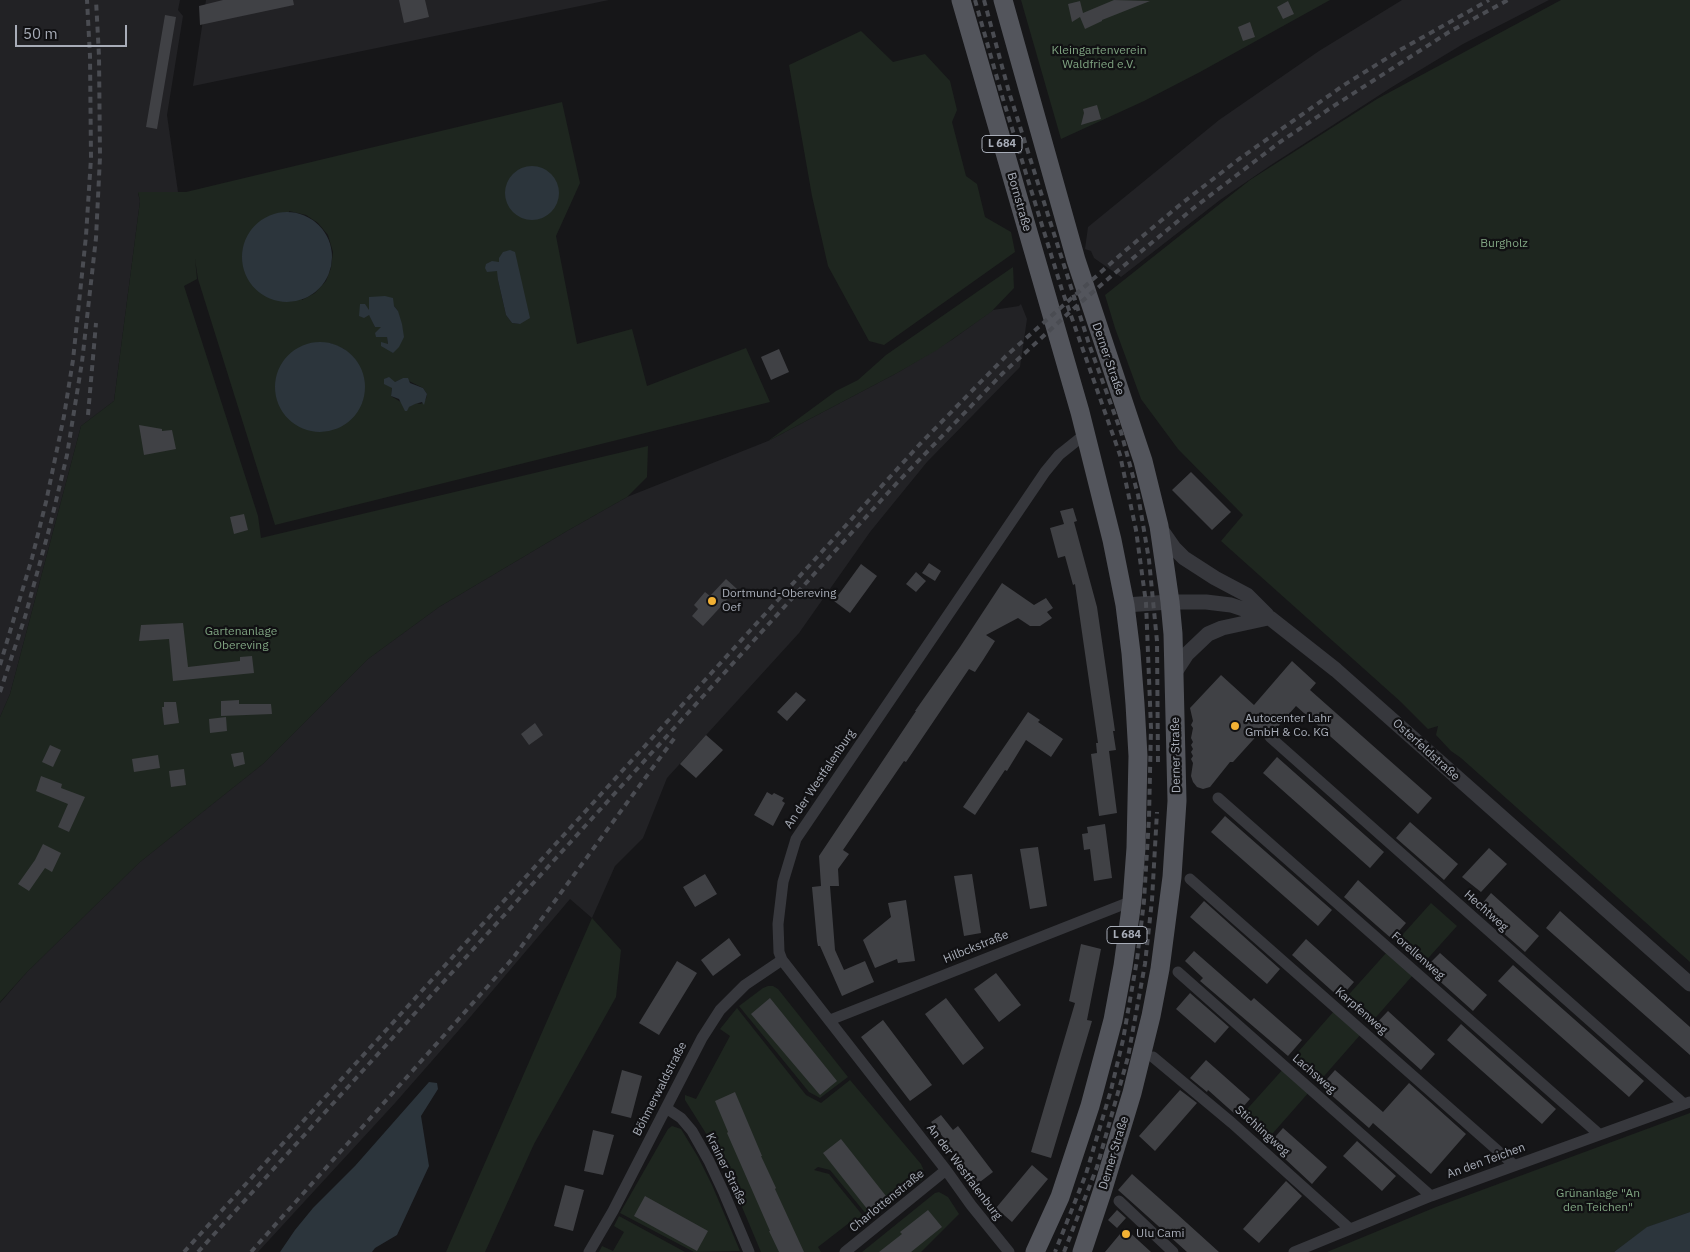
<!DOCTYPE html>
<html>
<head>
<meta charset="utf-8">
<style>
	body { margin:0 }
	#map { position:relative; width:1690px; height:1252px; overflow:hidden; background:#161618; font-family:"IBM Plex Sans",sans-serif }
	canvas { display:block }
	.scale { position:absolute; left:15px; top:25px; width:112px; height:22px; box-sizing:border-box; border:2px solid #a8adb8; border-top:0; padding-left:6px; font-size:15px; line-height:18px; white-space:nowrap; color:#a8adb8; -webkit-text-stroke:4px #111113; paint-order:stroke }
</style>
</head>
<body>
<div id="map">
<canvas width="1690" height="1252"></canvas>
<div class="scale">50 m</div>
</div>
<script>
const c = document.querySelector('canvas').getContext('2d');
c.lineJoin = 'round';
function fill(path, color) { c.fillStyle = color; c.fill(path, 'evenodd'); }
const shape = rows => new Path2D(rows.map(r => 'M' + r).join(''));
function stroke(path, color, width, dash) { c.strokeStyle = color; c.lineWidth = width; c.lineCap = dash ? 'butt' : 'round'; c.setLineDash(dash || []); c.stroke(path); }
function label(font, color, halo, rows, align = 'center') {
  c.font = font + ' "IBM Plex Sans",sans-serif'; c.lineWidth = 4.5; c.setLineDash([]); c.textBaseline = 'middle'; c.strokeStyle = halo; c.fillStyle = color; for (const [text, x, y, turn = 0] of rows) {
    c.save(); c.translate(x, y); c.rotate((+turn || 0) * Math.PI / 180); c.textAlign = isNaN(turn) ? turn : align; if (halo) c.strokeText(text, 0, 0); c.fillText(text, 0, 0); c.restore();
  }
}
fill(shape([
	[0,0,180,0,178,10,183,16,167,115,178,192,138,193,140,201,114,401,81,426,10,694,0,717],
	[206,0,609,0,193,86],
	[1402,0,1549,0,1463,44,1392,87,1271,165,1220,200,1121,277,1094,258,1091,251,1085,249,1088,227,1219,120,1319,51],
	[1021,304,1027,319,1020,367,927,462,870,532,799,633,667,778,643,838,615,866,592,918,570,899,466,1022,395,1103,258,1252,0,1252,0,1003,27,972,140,862,264,763,368,659,439,607,567,531,627,497,768,441,897,373,953,339,993,310,1019,306]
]), '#222225');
fill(shape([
	[1021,0,1330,0,1200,72,1144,101,1061,139],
	[1561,0,1690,0,1690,962,1461,758,1451,751,1436,735,1438,726,1428,729,1401,702,1221,541,1243,515,1178,449,1141,399,1115,328,1105,295,1250,180,1377,99],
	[861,31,893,62,925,54,950,81,957,110,952,122,966,176,977,184,985,217,1011,232,1015,252,884,345,869,341,828,266,812,196,789,65],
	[562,102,580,183,556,236,577,344,632,329,647,386,746,348,770,402,275,525,198,279,195,259,197,279,184,286,258,516,261,538,648,446,647,477,627,497,567,531,439,607,368,659,264,763,140,862,27,972,0,1002,0,717,10,694,81,426,114,401,140,201,138,192,186,192],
	[289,211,306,215,318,223,328,235,333,252,331,268,326,281,315,293,302,300],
	[499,262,520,324,512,323,506,315,498,280],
	[394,306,398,311,393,353,388,345,387,337,381,327,375,327,369,314],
	[330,343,344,349,354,358,364,391,362,402],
	[403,378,423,388,427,394,426,399,421,404,415,403,409,407,391,396,392,388,395,382],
	[1013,267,1014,288,991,312,937,350,897,373,768,441,836,391,858,380,886,355],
	[1431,903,1457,926,1422,965,1396,942],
	[592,918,621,950,616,997,534,1144,485,1252,446,1252],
	[1387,952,1413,975,1370,1024,1343,1001],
	[768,986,773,986,778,989,848,1077,820,1098,809,1092,739,1006,763,988],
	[737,1008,806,1095,821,1103,850,1080,921,1164,924,1171,925,1175,922,1180,871,1220,830,1170,818,1167,814,1170,829,1174,868,1222,856,1232,849,1223,818,1247,821,1252,761,1252,726,1169,712,1143,685,1100,685,1095,696,1099,730,1036,720,1029],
	[1335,1010,1361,1034,1318,1083,1291,1060],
	[1284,1068,1310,1091,1266,1141,1240,1117],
	[1690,1113,1690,1212,1648,1227,1614,1252,1327,1252,1436,1207],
	[672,1126,681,1129,698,1157,712,1185,740,1251,694,1252,620,1213,668,1129],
	[939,1192,948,1197,959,1214,921,1252,862,1252,935,1193],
	[619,1216,685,1252,599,1252,602,1246,613,1251,624,1232,614,1226]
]), '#1e261f');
fill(shape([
	'505 193a27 27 0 1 1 54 0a27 27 0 1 1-54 0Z',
	'242 257a45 45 0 1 1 90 0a45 45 0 1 1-90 0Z',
	[510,250,515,252,530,318,520,324,512,323,506,315,498,280,497,271,487,272,485,268,486,264,492,261,499,262,499,258,503,252],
	[385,296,393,298,394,306,398,311,402,324,404,337,399,347,393,353,381,346,381,342,388,344,387,337,376,337,375,333,381,327,375,327,369,315,364,318,359,316,360,304,365,304,369,310,369,297],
	'275 387a45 45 0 1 1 90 0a45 45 0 1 1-90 0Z',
	[389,377,395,382,403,378,408,378,410,383,423,388,427,394,424,405,422,402,415,404,409,407,407,411,405,411,399,399,391,396,392,388,384,384,384,379],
	[429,1082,437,1083,438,1089,421,1116,429,1166,397,1235,375,1248,372,1252,280,1252,295,1230,313,1208,355,1166],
	[1690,1212,1690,1252,1614,1252,1647,1227]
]), '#2c353c');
fill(shape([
	[223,0,293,0,294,5,200,25,199,6],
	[399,0,425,0,429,17,404,23],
	[1114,0,1150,1,1102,20,1102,21,1085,29,1080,17,1072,22,1068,4,1080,1,1083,13],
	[1288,1,1294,14,1283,19,1277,7],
	[165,15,176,17,157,129,146,127],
	[1250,22,1255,37,1243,41,1238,27],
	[1097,105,1101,119,1081,125,1084,113,1083,109],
	[779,349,789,372,771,380,761,357],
	[139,425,162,429,162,431,172,430,176,449,144,455],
	[1191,472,1231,512,1212,530,1172,490],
	[1073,508,1077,521,1074,522,1097,607,1115,731,1113,731,1116,750,1109,751,1117,813,1099,816,1091,754,1097,753,1096,743,1098,743,1075,584,1073,585,1065,556,1058,558,1050,528,1064,524,1060,511],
	[244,514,248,530,234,534,230,517],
	[929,563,941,571,935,581,922,573],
	[861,564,877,576,850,613,834,601],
	[916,572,926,581,916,592,906,584],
	[726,579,737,589,703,626,692,616,698,609,694,605,705,592,710,596],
	[1002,583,1034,605,1046,598,1053,608,1047,612,1052,618,1040,626,1030,626,1018,618,986,635,995,641,983,660,975,672,969,669,906,762,904,761,843,850,849,854,838,869,839,886,830,886,835,950,844,970,865,961,874,982,842,996,820,946,818,946,817,941,812,887,821,886,819,856,916,711,915,711,960,647],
	[183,623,188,667,240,661,240,657,252,656,254,673,173,681,169,639,139,641,141,625],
	[1292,661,1316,683,1310,690,1432,798,1418,814,1296,706,1276,729,1262,730,1233,762,1230,762,1210,787,1203,789,1197,787,1193,782,1191,776,1193,763,1191,759,1193,756,1191,752,1193,749,1191,745,1193,742,1191,738,1193,728,1191,725,1193,721,1190,708,1221,675,1254,705],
	[796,692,806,700,787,721,777,712],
	[239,700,239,704,271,704,272,714,221,716,221,701],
	[164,702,176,702,179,723,164,725,162,707,164,707],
	[1028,712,1040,720,1038,722,1063,739,1051,757,1026,740,1007,771,1005,770,975,815,963,807],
	[226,717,227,731,210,733,209,719],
	[535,723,543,735,529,745,521,734],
	[706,735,723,750,696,778,680,764],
	[50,745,61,750,53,767,42,762],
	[243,752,245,764,234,767,231,754],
	[158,755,160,768,134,772,132,759],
	[1277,757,1384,852,1370,868,1263,773],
	[184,769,186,785,171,787,169,771],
	[41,776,62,784,61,788,85,797,69,832,58,827,68,804,36,791],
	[767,792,772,795,774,793,784,798,782,801,785,803,773,826,754,815],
	[1225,816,1332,910,1318,926,1211,832],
	[1410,822,1458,864,1444,880,1396,838],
	[1105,824,1112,878,1094,881,1090,849,1084,850,1082,834,1088,833,1087,827],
	[43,844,61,853,52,872,45,868,29,891,18,884,35,860],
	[1038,847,1047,906,1030,909,1020,849],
	[1489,848,1507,864,1481,892,1462,877],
	[705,874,717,894,695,907,683,887],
	[972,874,981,933,964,936,954,876],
	[1358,880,1406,923,1392,939,1344,897],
	[1491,893,1539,936,1525,952,1477,910],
	[906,900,915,961,898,963,897,959,875,968,863,940,891,917,888,903],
	[1204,901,1280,969,1267,984,1190,917],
	[1560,911,1690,1027,1690,1055,1546,928],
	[729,938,741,955,713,976,701,960],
	[1306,939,1354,982,1340,998,1292,955],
	[1081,944,1101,949,1087,1020,1092,1021,1051,1158,1031,1152,1075,1003,1069,1001],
	[1194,951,1251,1001,1254,998,1302,1040,1288,1056,1200,981,1203,978,1185,961],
	[1440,953,1487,995,1473,1011,1425,968],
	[677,961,697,973,659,1035,639,1023],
	[1513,965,1644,1081,1629,1097,1498,981],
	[996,973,1021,1005,999,1022,974,989],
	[1190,993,1229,1027,1215,1043,1176,1009],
	[770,998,837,1081,820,1095,751,1014],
	[946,998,984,1048,963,1065,925,1014],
	[1388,1011,1435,1054,1421,1070,1373,1027],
	[883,1020,932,1085,910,1101,861,1037],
	[1461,1024,1556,1109,1542,1124,1447,1040],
	[1206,1060,1250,1099,1236,1115,1208,1090,1207,1092,1190,1078],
	[622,1070,642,1076,631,1118,611,1113],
	[1335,1070,1383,1112,1409,1083,1466,1134,1431,1174,1373,1123,1369,1128,1321,1086],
	[1180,1090,1197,1103,1155,1151,1139,1136],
	[735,1092,762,1156,761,1156,776,1188,775,1189,804,1252,779,1252,769,1231,770,1231,727,1133,728,1132,715,1101],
	[941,1115,953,1130,958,1126,993,1172,976,1185,940,1139,943,1137,931,1122],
	[1283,1128,1327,1167,1312,1184,1269,1144],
	[593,1130,614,1135,603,1175,584,1171],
	[841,1139,886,1196,868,1210,823,1153],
	[1357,1141,1396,1176,1382,1191,1343,1156],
	[1032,1165,1048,1179,1012,1222,996,1208],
	[1132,1174,1177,1214,1219,1252,1187,1252,1136,1206,1118,1190],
	[1286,1181,1302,1196,1259,1243,1243,1229],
	[565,1185,584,1190,573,1231,554,1226],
	[645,1196,708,1231,697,1251,634,1216],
	[928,1210,942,1227,911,1252,879,1252,902,1234,900,1232],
	[1117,1210,1126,1218,1117,1228,1108,1220],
	[1125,1228,1139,1241,1151,1252,1105,1252]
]), '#404145');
stroke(shape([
	[1270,737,1684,1104],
	[1218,798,1599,1134],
	[1190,879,1514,1165],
	[1178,972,1431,1196],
	[830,1020,1132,901],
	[1153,1057,1232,1123,1350,1229],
	[666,1108,681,1118,692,1131,709,1161,724,1193,749,1252],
	[1119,1201,1173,1252],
	[589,1252,613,1211,702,1038,720,1010,745,985,782,960],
	[845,1252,946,1170],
	[1009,1252,971,1205,946,1170,782,960,779,952,778,924,783,882,796,839,1045,472,1059,455,1079,439,1087,437],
	[1294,1252,1431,1196,1690,1102]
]), '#37383d', 11);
stroke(shape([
	[1160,528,1174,548,1184,558,1215,578,1247,595,1267,615],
	[1125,605,1170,602,1206,602,1231,605,1270,618,1336,670,1690,984],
	[1174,674,1187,654,1208,634,1222,628,1268,618]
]), '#37383d', 15);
stroke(shape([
	[961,0,1080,412,1112,540,1125,605,1131,653,1135,704,1138,756,1136,848,1132,901,1123,966,1113,1020,1090,1106,1060,1197,1035,1252],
	[1003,0,1076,260,1143,461,1159,526,1170,602,1173,634,1177,801,1172,877,1160,969,1151,1016,1132,1093,1102,1192,1082,1252]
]), '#53555c', 19);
stroke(shape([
	[975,0,1003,99,1062,290,1120,455,1136,530,1146,603,1151,728,1149,818,1144,901,1137,960,1123,1040,1111,1090,1086,1174,1055,1252],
	[984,0,1009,92,1089,344,1121,432,1138,495,1149,560,1157,641,1158,765],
	[88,415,96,323],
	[0,665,32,558,46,502,64,416,73,360,86,236,91,158,90,56,87,0],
	[0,692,25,617,50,526,67,455,82,362,96,238,100,157,99,56,96,0],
	[184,1252,920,444,1007,355,1126,250,1181,204,1239,159,1344,85,1400,50,1489,0],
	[198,1252,896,484,1003,373,1072,310,1115,273,1195,207,1280,142,1329,109,1449,32,1508,0],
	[251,1252,513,958,676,736],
	[1064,1252,1097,1167,1128,1057,1145,964,1152,900,1157,812]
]), '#4a4c52', 4, [6, 5]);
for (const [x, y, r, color] of [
	[712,601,5,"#f2b134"],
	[1235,726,5,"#f2b134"],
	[1126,1234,5,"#f2b134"]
]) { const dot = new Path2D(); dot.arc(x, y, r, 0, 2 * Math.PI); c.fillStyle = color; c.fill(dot); stroke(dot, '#111113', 2); }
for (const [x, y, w] of [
	[1002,144,40],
	[1127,935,40]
]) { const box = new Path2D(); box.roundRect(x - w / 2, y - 8.5, w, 17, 4); c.fillStyle = '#111113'; c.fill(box); stroke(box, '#a8adb8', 1); }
label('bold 11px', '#a8adb8', null, [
	["L 684",1002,144],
	["L 684",1127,935]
]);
label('12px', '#7fa381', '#111113', [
	["Kleingartenverein",1099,51],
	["Waldfried e.V.",1099,65],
	["Burgholz",1504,244],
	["Gartenanlage",241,632],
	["Obereving",241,646],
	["Grünanlage \"An",1598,1194],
	["den Teichen\"",1598,1208]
]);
label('12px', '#a8adb8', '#111113', [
	["Bornstraße",1019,202,74],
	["Derner Straße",1108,359,71],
	["Osterfeldstraße",1426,750,42],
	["Derner Straße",1176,755,-91],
	["An der Westfalenburg",820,779,-56],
	["Hechtweg",1486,911,42],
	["Hilbckstraße",976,947,-22],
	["Forellenweg",1418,956,41],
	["Karpfenweg",1361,1011,41],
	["Lachsweg",1314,1074,41],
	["Böhmerwaldstraße",660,1089,-63],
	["Stichlingweg",1262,1131,42],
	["Derner Straße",1114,1153,-73],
	["An den Teichen",1486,1161,-20],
	["Krainer Straße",726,1169,64],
	["An der Westfalenburg",964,1172,53],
	["Charlottenstraße",887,1201,-39]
]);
label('12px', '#a8adb8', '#111113', [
	["Dortmund-Obereving",722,594],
	["Oef",722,608],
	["Autocenter Lahr",1245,719],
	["GmbH & Co. KG",1245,733],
	["Ulu Cami",1136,1234]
], 'left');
</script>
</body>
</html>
